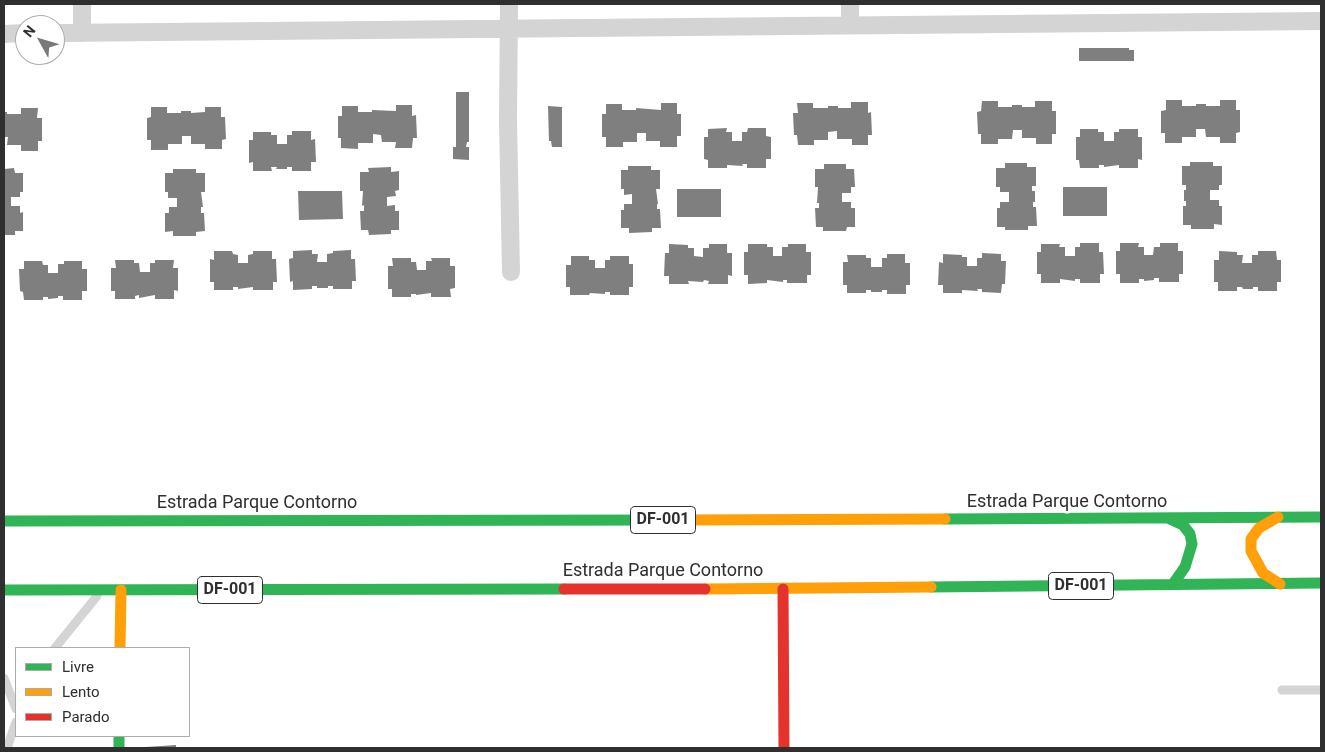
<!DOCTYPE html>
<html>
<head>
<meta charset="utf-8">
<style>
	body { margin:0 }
	#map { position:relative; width:1325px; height:752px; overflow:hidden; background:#fff; font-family:Roboto,sans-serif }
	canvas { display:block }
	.frame { position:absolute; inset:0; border:5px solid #2f2f2f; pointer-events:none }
	.legend { position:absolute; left:15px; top:647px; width:175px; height:90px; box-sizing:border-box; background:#fff; border:1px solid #acacac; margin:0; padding:6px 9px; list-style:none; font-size:15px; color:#2f2f2f }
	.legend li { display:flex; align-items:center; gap:10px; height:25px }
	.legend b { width:25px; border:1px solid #acacac }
	.north { position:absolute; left:15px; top:15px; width:50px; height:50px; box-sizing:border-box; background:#fff; border:1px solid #acacac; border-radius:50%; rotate:309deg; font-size:14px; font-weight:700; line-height:20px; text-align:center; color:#2f2f2f }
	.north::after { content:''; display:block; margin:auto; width:18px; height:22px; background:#787878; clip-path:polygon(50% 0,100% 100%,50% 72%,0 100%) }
</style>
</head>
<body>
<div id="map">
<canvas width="1325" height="752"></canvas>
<div class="frame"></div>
<ul class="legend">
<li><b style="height:6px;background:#30b455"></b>Livre</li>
<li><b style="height:6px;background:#ff9f0a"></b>Lento</li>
<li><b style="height:6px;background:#e5322d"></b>Parado</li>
</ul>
<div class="north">N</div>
</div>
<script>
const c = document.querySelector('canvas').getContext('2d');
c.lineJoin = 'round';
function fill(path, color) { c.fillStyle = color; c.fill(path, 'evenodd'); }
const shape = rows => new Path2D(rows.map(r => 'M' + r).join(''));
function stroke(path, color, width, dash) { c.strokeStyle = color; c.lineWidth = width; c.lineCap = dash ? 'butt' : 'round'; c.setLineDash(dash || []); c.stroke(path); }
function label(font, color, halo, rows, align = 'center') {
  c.font = font + ' Roboto,sans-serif'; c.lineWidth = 5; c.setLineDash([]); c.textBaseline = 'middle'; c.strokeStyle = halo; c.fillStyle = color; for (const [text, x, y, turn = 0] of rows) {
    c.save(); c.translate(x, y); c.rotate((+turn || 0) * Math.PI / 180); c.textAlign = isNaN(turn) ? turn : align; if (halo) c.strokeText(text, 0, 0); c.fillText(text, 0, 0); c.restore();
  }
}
fill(shape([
	[1079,48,1129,48,1129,50,1134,50,1134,61,1079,61],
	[456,92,469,92,469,142,467,142,466,147,469,147,469,160,453,159,453,147,456,147],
	[1166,100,1182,100,1182,106,1196,106,1196,104,1206,104,1206,106,1220,106,1220,100,1236,100,1236,110,1240,110,1240,132,1236,133,1236,143,1220,143,1220,137,1206,137,1205,129,1196,129,1196,137,1182,137,1182,143,1165,143,1165,133,1161,133,1161,111,1166,110],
	[982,101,998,101,998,107,1012,107,1012,105,1022,105,1022,107,1035,107,1035,101,1052,101,1052,111,1056,111,1056,134,1052,134,1052,144,1036,144,1036,138,1022,138,1022,130,1013,130,1012,139,998,139,998,144,981,144,981,134,978,134,977,112,981,111],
	[851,102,868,102,868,113,871,112,872,135,868,135,868,145,852,145,852,139,837,139,837,131,828,132,828,140,814,140,814,145,798,145,797,135,794,135,793,113,798,113,797,103,813,103,813,108,828,108,828,106,838,106,838,108,851,108],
	[661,103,677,103,677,114,681,114,681,136,677,136,677,147,660,147,660,141,646,141,646,133,637,133,637,142,623,142,623,147,606,147,606,137,602,137,602,114,606,114,606,104,622,104,622,110,636,110,636,108,661,110],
	[396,105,412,105,412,116,416,115,417,138,413,138,412,148,395,148,396,142,382,142,381,135,373,134,373,143,358,143,358,149,341,148,341,138,338,138,338,116,342,116,342,106,358,106,358,112,372,112,372,110,396,111],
	[548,106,562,107,562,147,552,147,551,141,549,141],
	[151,107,167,107,167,113,181,113,181,111,191,111,191,113,205,112,205,107,221,107,221,117,225,117,226,139,222,140,222,149,205,149,205,144,191,144,191,136,182,136,182,144,168,144,168,150,151,150,151,140,147,140,147,118,151,117],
	[21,108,38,108,37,118,42,118,42,141,38,141,38,151,21,151,21,145,7,145,8,137,4,137,4,112,7,112,7,114,21,114],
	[727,128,726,132,732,132,732,141,742,141,742,132,747,132,748,128,766,128,766,136,771,137,771,159,766,159,766,168,747,168,747,164,742,164,743,166,727,165,727,168,708,168,708,160,704,159,704,137,708,137,708,129],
	[1080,129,1098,129,1098,132,1104,132,1104,141,1114,141,1114,132,1119,132,1119,129,1138,129,1138,137,1142,137,1142,160,1138,159,1138,168,1119,168,1119,165,1104,167,1104,165,1099,165,1099,168,1080,168,1079,160,1076,160,1076,137,1080,137],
	[292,131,311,131,311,140,315,139,316,162,311,162,311,171,292,171,292,167,287,167,287,169,276,169,277,167,271,167,272,171,253,171,253,162,249,163,249,140,253,140,253,132,271,132,271,135,277,135,277,144,287,144,287,135,292,135],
	[1190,162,1213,162,1213,166,1222,166,1222,185,1219,185,1219,190,1210,190,1210,200,1219,200,1219,206,1222,206,1222,225,1214,224,1214,229,1191,229,1191,225,1183,225,1183,206,1186,206,1186,201,1184,201,1184,190,1186,190,1186,185,1182,185,1182,166,1190,166],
	[1005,163,1027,163,1027,167,1036,167,1036,186,1032,186,1032,191,1035,191,1035,202,1033,202,1033,207,1036,207,1037,226,1028,226,1028,230,1005,230,1005,227,997,227,997,208,1000,208,1000,202,1009,202,1009,192,1000,192,1000,187,996,187,996,168,1005,168],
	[824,164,846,164,846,169,854,169,855,187,851,187,851,193,842,193,842,202,851,202,851,208,855,208,855,227,847,227,846,231,823,231,823,227,816,227,815,208,819,208,819,203,817,203,818,187,815,187,815,169,824,169],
	[628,166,651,166,651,170,660,170,660,189,656,189,658,204,657,204,657,209,660,209,661,228,652,228,652,232,629,233,629,228,621,228,621,210,624,210,624,204,632,204,632,194,624,195,624,189,621,189,621,170,628,170],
	[391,167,391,172,399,171,399,190,395,191,396,196,387,197,387,206,395,205,395,211,399,211,399,230,391,230,391,234,369,235,368,230,361,230,360,211,364,211,364,205,362,206,363,191,360,191,360,172,369,172,368,168],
	[14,168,15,173,23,173,23,192,20,192,20,197,11,197,11,206,20,206,20,213,23,212,23,231,15,231,15,235,4,235,4,169],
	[173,169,196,169,196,173,205,173,205,192,201,192,203,207,201,207,201,213,204,213,205,231,196,232,196,236,173,236,173,231,165,232,165,213,169,213,169,207,177,207,177,198,168,198,168,192,165,192,165,173,173,173],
	[1063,187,1107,187,1107,216,1063,216],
	[677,189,721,189,721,217,677,217],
	[298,191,342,191,343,219,299,220],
	[1080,243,1099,243,1099,252,1103,252,1104,274,1100,274,1100,283,1080,283,1080,279,1075,279,1075,281,1060,279,1060,283,1041,283,1041,274,1037,274,1037,252,1041,252,1041,244,1060,244,1059,247,1065,247,1065,256,1075,256,1075,247,1080,247],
	[1120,243,1139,243,1138,247,1144,247,1144,255,1153,255,1154,247,1160,247,1160,243,1178,243,1178,251,1183,251,1183,274,1179,274,1179,282,1159,282,1159,278,1154,278,1154,280,1144,281,1144,279,1139,279,1139,283,1120,283,1120,274,1116,274,1116,251,1120,251],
	[669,244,688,245,688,248,694,248,694,256,703,257,703,248,709,248,709,244,727,244,727,253,732,253,732,276,728,275,728,284,708,284,709,281,704,280,703,282,688,281,689,284,669,284,669,276,664,276,665,253,669,253],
	[748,244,767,244,767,247,773,247,773,256,782,256,782,247,788,247,788,244,806,244,806,252,811,252,811,275,807,275,807,283,787,283,787,280,783,280,783,282,767,280,767,283,748,284,748,275,744,275,744,252,748,252],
	[312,250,312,254,318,254,317,262,327,262,327,254,333,253,333,251,351,250,351,259,355,259,356,281,352,281,352,289,333,289,333,286,328,286,328,288,317,288,317,286,312,286,312,289,293,290,293,281,290,282,289,259,293,258,293,251],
	[214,251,232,251,233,254,238,255,238,263,248,263,248,255,253,254,253,251,272,251,272,259,276,259,277,282,273,282,273,290,253,290,253,287,238,289,238,287,233,287,233,290,214,290,214,282,210,282,210,259,214,260],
	[1219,251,1237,252,1237,255,1243,255,1242,263,1252,263,1252,255,1258,255,1258,251,1276,251,1277,260,1281,260,1281,282,1277,282,1277,291,1258,291,1258,287,1253,287,1253,289,1243,289,1242,287,1237,287,1237,291,1218,291,1218,282,1214,282,1214,260,1219,260],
	[982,253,1001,254,1001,261,1006,261,1005,284,1002,284,1001,293,982,292,982,289,977,289,978,291,962,290,962,293,943,293,943,285,938,285,939,262,943,263,943,254,962,255,962,257,967,257,967,266,977,266,977,258,982,258],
	[887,254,905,254,905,263,910,263,910,285,906,285,906,294,887,294,887,290,882,290,882,292,871,292,871,290,866,290,866,293,847,293,847,285,843,285,843,262,848,262,847,255,866,255,866,258,871,258,871,267,882,267,882,258,887,258],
	[571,256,589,256,589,260,595,260,595,268,605,268,605,260,610,260,610,256,629,256,629,264,633,264,633,287,629,287,629,295,610,295,610,292,605,292,605,294,590,293,589,295,570,295,570,287,566,287,566,265,571,265],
	[392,258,411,258,411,262,416,262,417,270,426,270,426,261,432,261,431,258,450,258,450,266,455,266,455,288,450,289,451,297,431,297,431,293,416,295,416,294,411,294,411,297,392,297,392,289,388,289,388,266,393,266],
	[115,260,134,260,134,263,139,263,140,272,150,272,150,263,155,263,155,260,174,260,173,268,178,268,178,291,174,290,174,299,155,299,155,295,139,298,139,295,135,296,135,299,115,299,115,291,111,291,111,268,116,268],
	[24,261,42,261,43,265,48,265,48,273,58,273,58,264,64,264,64,261,82,261,82,269,87,269,87,291,82,291,82,300,63,300,63,296,58,296,58,298,48,299,48,297,43,297,43,300,24,300,23,292,20,291,19,269,24,269],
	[176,745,176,748,146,748,146,747]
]), '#7f7f7f');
stroke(shape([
	[55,648,97,596],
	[4,678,16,709],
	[1282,690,1321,690],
	[7,748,16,722]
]), '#d4d4d4', 9);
stroke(shape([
	[82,4,82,33],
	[509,4,508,120,511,272],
	[850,4,850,25],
	[55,33,1321,21],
	[4,34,25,33]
]), '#d4d4d4', 18);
stroke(shape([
	[945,519,1321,517],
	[1170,519,1183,525,1190,534,1192,544,1185,567,1173,584],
	[4,521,682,520],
	[931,587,1321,583],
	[4,590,564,589],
	[119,736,119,748]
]), '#30b455', 11);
stroke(shape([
	[1278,517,1259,528,1251,539,1251,551,1263,573,1280,584],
	[682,520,945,519],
	[705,589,931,587],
	[120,648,121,590]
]), '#ff9f0a', 11);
stroke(shape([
	[564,589,705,589],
	[783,589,784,748]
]), '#e5322d', 11);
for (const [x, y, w] of [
	[663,520,65],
	[1081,586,65],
	[230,590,65]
]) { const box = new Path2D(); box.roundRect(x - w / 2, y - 13.5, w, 27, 4); c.fillStyle = '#fff'; c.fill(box); stroke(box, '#2f2f2f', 1); }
label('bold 16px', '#2f2f2f', null, [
	["DF-001",663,520],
	["DF-001",1081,586],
	["DF-001",230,590]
]);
label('18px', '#2f2f2f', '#fff', [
	["Estrada Parque Contorno",1067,502],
	["Estrada Parque Contorno",257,503],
	["Estrada Parque Contorno",663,571]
]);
</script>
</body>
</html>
